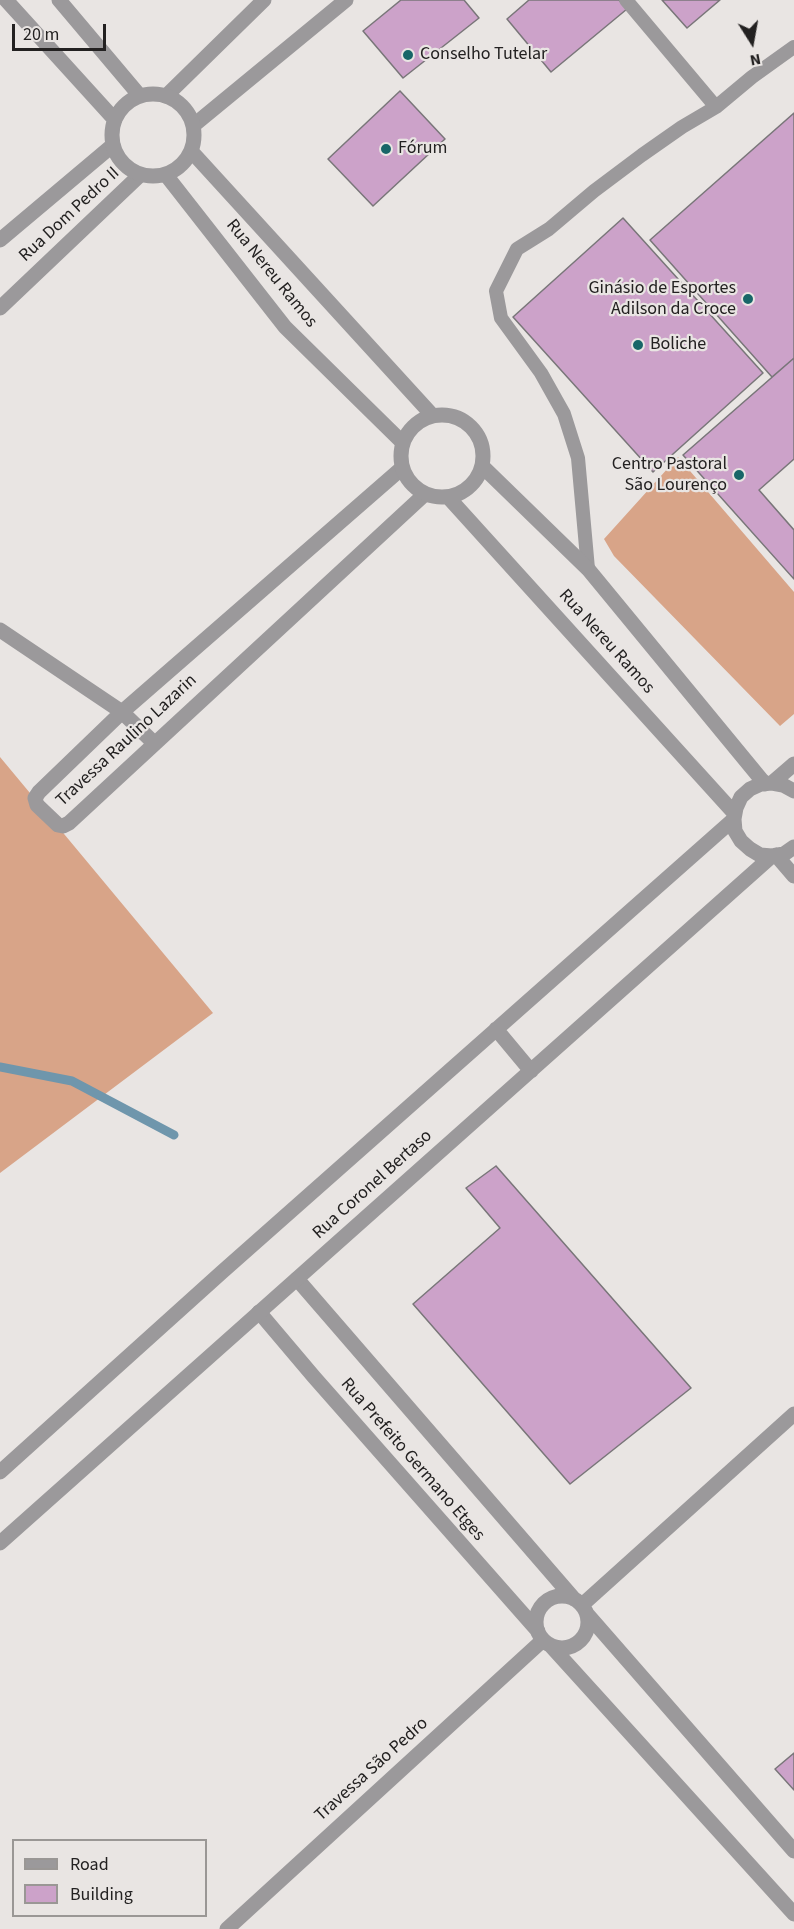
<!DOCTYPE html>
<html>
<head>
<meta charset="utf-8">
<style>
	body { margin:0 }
	#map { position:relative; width:794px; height:1929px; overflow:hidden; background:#e9e5e3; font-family:"Source Sans 3",sans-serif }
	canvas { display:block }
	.legend { position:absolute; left:12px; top:1839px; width:195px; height:78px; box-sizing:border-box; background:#e9e5e3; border:2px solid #9a9795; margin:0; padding:8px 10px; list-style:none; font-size:18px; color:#232121 }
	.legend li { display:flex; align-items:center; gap:12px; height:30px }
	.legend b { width:30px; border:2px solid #9a9795 }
	.north { position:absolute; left:722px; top:12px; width:60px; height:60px; -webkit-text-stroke:4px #e9e5e3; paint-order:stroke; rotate:169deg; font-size:16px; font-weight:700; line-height:24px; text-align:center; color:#232121 }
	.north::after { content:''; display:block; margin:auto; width:21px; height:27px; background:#232121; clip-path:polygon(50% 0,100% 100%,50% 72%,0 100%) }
	.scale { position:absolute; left:12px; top:24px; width:94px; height:27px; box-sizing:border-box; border:3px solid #232121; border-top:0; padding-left:8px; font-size:18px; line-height:21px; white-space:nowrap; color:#232121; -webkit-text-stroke:4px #e9e5e3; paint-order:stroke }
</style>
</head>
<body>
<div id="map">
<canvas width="794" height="1929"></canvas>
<ul class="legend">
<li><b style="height:8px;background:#9b999b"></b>Road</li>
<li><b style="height:16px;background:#cca2c9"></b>Building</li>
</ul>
<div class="north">N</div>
<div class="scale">20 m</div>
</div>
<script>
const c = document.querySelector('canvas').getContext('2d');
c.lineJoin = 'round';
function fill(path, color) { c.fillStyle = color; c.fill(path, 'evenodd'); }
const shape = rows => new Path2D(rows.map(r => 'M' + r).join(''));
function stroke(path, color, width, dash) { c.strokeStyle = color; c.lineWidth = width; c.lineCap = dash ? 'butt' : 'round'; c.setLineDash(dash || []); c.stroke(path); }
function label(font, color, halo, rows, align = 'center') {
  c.font = font + ' "Source Sans 3",sans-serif'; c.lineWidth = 4.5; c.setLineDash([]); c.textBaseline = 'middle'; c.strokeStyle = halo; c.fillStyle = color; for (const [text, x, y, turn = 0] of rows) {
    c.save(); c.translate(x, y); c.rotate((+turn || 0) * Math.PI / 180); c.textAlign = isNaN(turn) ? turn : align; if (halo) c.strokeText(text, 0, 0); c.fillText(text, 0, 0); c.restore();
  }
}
fill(shape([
	[678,457,794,592,794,714,780,726,614,556,604,539],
	[0,757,213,1013,0,1173]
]), '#d8a488');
stroke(shape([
	[0,1067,72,1081,174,1135]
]), '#6f96ac', 9);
const building = shape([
	[401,0,464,0,479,18,403,78,363,31,401,0],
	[529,0,619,0,627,9,551,72,507,19,529,0],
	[662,0,720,0,687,28,662,0],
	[400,91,445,139,373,206,328,159,400,91],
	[794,113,794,358,772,377,650,240,794,113],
	[623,218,763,373,653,472,513,317,623,218],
	[794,358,794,459,759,490,794,530,794,579,683,455,794,358],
	[496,1166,691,1388,570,1484,413,1304,500,1228,466,1188,496,1166],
	[794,1753,794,1790,775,1769,794,1753]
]);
fill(building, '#cca2c9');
stroke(building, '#797679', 1.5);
stroke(shape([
	[626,0,716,107],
	[588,569,578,458,564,414,541,373,501,318,496,291,517,249,549,229,594,191,642,155,682,127,716,107,752,77,794,47]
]), '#9b999b', 14);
stroke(shape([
	[166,96,264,0],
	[194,125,346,0],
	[0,240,113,145],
	[0,308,140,175],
	[402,468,122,712,39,792,35,798,37,805,58,825,63,826,69,823,425,494],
	[0,630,122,712,154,743],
	[297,1279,574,1599],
	[259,1312,314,1377,538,1631],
	'536 1622a26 26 0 1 1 52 0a26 26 0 1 1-52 0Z',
	[582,1605,794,1414],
	[587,1614,794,1851],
	[551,1646,794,1914],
	[227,1929,543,1640]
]), '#9b999b', 15);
stroke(shape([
	[6,0,115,120],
	[59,0,140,96],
	'112 135a41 41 0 1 1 82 0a41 41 0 1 1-82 0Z',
	[192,152,433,416],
	[166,175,285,327,403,443],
	'401 456a41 41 0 1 1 82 0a41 41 0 1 1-82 0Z',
	[482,466,588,569,765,784],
	[448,497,735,814],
	[772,783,794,764],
	[794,791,783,785,772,783,761,784,750,789,741,797,736,808,734,819,735,831,741,841,750,849,760,855,772,856,784,854,794,847],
	[776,855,794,876],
	[496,1029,531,1071],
	[0,1472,222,1272,734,819],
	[0,1543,772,856]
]), '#9b999b', 15);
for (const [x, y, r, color] of [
	[408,55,6,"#186668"],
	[386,149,6,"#186668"],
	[748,299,6,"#186668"],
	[638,345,6,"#186668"],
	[739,475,6,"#186668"]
]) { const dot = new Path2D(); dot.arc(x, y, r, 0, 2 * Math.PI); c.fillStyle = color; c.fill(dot); stroke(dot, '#e9e5e3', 2); }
label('18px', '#232121', '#e9e5e3', [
	["Conselho Tutelar",420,55],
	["Fórum",398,149],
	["Ginásio de Esportes",736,289,"right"],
	["Adilson da Croce",736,310,"right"],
	["Boliche",650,345],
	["Centro Pastoral",727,465,"right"],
	["São Lourenço",727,486,"right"]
], 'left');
label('18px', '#232121', '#e9e5e3', [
	["Rua Dom Pedro II",70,215,-43],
	["Rua Nereu Ramos",271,274,51],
	["Rua Nereu Ramos",606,642,48],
	["Travessa Raulino Lazarin",127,741,-43],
	["Rua Coronel Bertaso",373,1185,-42],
	["Rua Prefeito Germano Etges",412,1460,49],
	["Travessa São Pedro",372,1770,-42]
]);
</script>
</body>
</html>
